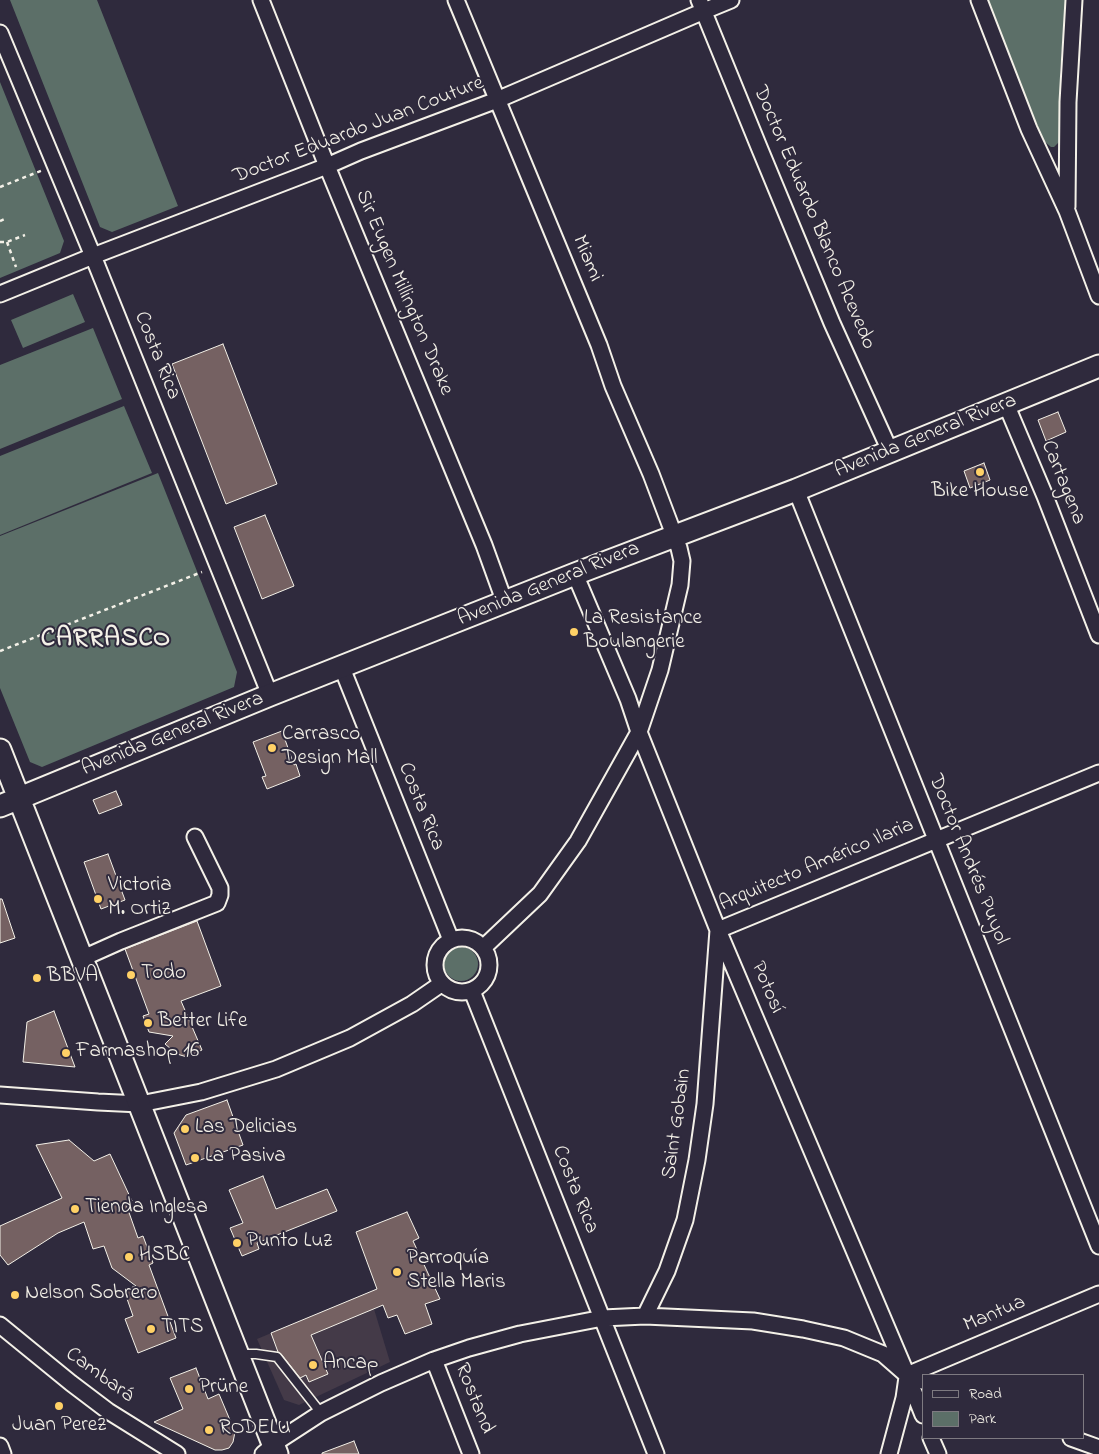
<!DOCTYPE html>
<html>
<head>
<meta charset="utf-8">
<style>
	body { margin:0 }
	#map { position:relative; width:1099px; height:1454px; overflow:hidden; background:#2f2a3d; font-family:"Indie Flower",sans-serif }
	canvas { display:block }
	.legend { position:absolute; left:922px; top:1374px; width:162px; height:65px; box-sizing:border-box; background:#2f2a3d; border:1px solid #7e7a81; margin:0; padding:6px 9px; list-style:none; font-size:15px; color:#f4f1e8 }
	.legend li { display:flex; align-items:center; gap:10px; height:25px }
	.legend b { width:25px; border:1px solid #7e7a81 }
</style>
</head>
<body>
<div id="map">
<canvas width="1099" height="1454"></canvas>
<ul class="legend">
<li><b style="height:6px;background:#2f2a3d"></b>Road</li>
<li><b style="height:14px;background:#5c6f68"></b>Park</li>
</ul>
</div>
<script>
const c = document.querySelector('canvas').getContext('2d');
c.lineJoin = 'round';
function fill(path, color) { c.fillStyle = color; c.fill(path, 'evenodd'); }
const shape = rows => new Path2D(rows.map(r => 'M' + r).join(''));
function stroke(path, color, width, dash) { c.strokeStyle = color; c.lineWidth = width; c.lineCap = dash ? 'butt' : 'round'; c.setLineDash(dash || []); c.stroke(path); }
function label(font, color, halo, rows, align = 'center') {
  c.font = font + ' "Indie Flower",sans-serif'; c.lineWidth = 4; c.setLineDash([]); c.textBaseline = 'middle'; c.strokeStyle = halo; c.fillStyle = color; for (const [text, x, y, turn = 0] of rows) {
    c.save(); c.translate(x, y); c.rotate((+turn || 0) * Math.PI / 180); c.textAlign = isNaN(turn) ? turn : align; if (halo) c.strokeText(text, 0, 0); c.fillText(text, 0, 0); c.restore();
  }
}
fill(shape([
	[367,1293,374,1309,390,1362,299,1405,284,1400,257,1339]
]), '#443a48');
fill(shape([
	[10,0,97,0,178,206,112,232,100,227],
	[984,0,1066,0,1060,73,1060,136,1059,142,1054,147,1051,147,1045,142,1033,120],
	[0,82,64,241,60,253,0,278],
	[73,294,85,322,23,348,11,320],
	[93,328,122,399,0,449,0,365],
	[124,406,152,473,0,535,0,456],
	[158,473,237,672,234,687,42,767,30,762,0,688,0,536],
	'444 964a17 17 0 1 1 34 0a17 17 0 1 1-34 0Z'
]), '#5c6f68');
const building = shape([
	[223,344,277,484,226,504,172,364,223,344],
	[1058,412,1066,432,1046,441,1038,420,1058,412],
	[984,463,990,480,970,488,964,471,984,463],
	[265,515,294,586,262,599,234,527,265,515],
	[282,731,294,765,296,764,300,776,267,789,262,777,266,776,253,742,282,731],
	[116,791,122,805,99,814,93,800,116,791],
	[108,854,125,900,101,909,84,862,108,854],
	[0,899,2,899,15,938,0,943,0,899],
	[197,921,221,986,181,1001,202,1050,187,1057,177,1054,165,1044,173,1036,149,1032,143,1016,149,1014,125,949,197,921],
	[54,1011,75,1067,23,1062,27,1022,54,1011],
	[227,1100,243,1145,186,1165,174,1133,186,1115,227,1100],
	[69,1140,94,1161,110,1154,132,1201,126,1204,138,1238,143,1236,153,1263,149,1265,176,1338,138,1353,125,1319,133,1316,124,1290,136,1286,112,1268,104,1246,93,1249,84,1222,58,1233,8,1265,0,1255,0,1226,62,1198,36,1145,69,1140],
	[263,1176,276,1209,327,1189,337,1211,257,1243,259,1249,242,1256,230,1228,243,1223,229,1190,263,1176],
	[407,1212,419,1238,413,1241,440,1299,425,1304,432,1324,405,1334,397,1315,388,1318,383,1305,311,1335,328,1374,309,1382,306,1375,300,1378,281,1354,278,1352,271,1333,377,1289,356,1232,407,1212],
	[196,1368,208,1399,219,1394,235,1432,233,1442,229,1448,222,1450,215,1450,154,1422,183,1409,170,1378,196,1368],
	[354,1441,359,1454,322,1454,322,1453,354,1441]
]);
fill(building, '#756162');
stroke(building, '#f4f1e8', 1);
const lane = shape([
	[240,1354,256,1354,277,1357,321,1413]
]);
const street = shape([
	[261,0,327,166,484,545,505,603],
	[456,0,599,345,613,386,651,474,679,548,682,561,680,585,660,670,639,732,578,841,540,894,483,948],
	[699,0,759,147,832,323,890,451],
	[979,0,1029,129,1067,211,1099,296],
	[0,33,93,256,270,695],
	[1067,207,1068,102,1074,0],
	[0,294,93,256,327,166,361,151,497,100,704,11,731,0],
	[1006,404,1045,496,1099,635],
	[796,490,1099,1246],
	[575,574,628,699,639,732,718,930,907,1375,923,1415],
	[342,668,451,940],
	'435 965a27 27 0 1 1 54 0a27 27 0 1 1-54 0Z',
	[83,958,121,941,217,903,220,895,220,888,195,837],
	[472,991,656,1454],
	[0,1095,98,1102,140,1104,201,1092,276,1069,350,1038,412,1004,441,984],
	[645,1316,667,1271,685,1220,697,1160,705,1104,718,930,1099,773],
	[0,1325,71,1383,108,1411,177,1454],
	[434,1360,471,1454],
	[907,1375,1099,1294],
	[931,1438,938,1454],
	[1071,1438,1099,1448],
	[0,1446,3,1454],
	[263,1454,281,1439,321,1413,381,1383,434,1360,469,1348,520,1334,603,1318,645,1316,753,1321,803,1329,844,1338,883,1354,907,1375,923,1381],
	[889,1454,904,1398,907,1377]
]);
const secondary = shape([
	[0,750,277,1454],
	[0,806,270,695,575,574,796,490,1099,366]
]);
stroke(lane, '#f4f1e8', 11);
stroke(street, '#f4f1e8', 19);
stroke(secondary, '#f4f1e8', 25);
stroke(shape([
	[0,187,43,170],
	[0,221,7,218],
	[0,242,7,242,25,235],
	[7,242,16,267],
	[0,651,202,572]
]), '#f4f1e8', 2.5, [4, 4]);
stroke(lane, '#2f2a3d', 8);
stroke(street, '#2f2a3d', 15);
stroke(secondary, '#2f2a3d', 21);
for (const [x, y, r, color] of [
	[980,472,5,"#ffd166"],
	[574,632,5,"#ffd166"],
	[272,748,5,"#ffd166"],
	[98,899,5,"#ffd166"],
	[131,975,5,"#ffd166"],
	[37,978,5,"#ffd166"],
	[148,1023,5,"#ffd166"],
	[66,1053,5,"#ffd166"],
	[185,1129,5,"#ffd166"],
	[195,1158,5,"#ffd166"],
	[75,1209,5,"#ffd166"],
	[237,1243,5,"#ffd166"],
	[129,1257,5,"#ffd166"],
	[397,1272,5,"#ffd166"],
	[15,1295,5,"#ffd166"],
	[151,1329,5,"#ffd166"],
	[313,1365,5,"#ffd166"],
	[189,1389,5,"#ffd166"],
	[59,1406,5,"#ffd166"],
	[209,1430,5,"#ffd166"]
]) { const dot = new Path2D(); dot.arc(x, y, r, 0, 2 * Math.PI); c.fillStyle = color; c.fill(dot); stroke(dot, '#2f2a3d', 2); }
label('21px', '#f4f1e8', '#2f2a3d', [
	["Doctor Eduardo Juan Couture",359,131,-21],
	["Doctor Eduardo Blanco Acevedo",813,218,67],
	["Miami",586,259,67],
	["Sir Eugen Millington Drake",403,293,67],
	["Costa Rica",156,356,68],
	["Avenida General Rivera",926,437,-22],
	["Cartagena",1062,483,68],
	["Avenida General Rivera",549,585,-22],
	["Avenida General Rivera",173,735,-22],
	["Costa Rica",420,807,68],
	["Doctor Andrés Puyol",967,860,68],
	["Arquitecto Américo Ilaria",817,866,-23],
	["Potosí",766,988,67],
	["Saint Gobain",678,1124,-82],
	["Costa Rica",574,1190,68],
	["Mantua",995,1315,-23],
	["Cambará",99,1376,36],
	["Rostand",473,1399,68]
]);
label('21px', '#f4f1e8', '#2f2a3d', [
	["Bike House",980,493,"center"],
	["La Resistance",584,620],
	["Boulangerie",584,644],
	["Carrasco",282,736],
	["Design Mall",282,760],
	["Victoria",108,887],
	["M. Ortiz",108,911],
	["Todo",141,975],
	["BBVA",47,978],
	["Better Life",158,1023],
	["Farmashop 16",76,1053],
	["Las Delicias",195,1129],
	["La Pasiva",205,1158],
	["Tienda Inglesa",85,1209],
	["Punto Luz",247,1243],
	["HSBC",139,1257],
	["Parroquía",407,1260],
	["Stella Maris",407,1284],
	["Nelson Sobrero",25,1295],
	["TITS",161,1329],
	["Ancap",323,1365],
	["Prüne",199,1389],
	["Juan Perez",59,1427,"center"],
	["RODELU",219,1430]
], 'left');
c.letterSpacing = '1px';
label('bold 26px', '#f4f1e8', '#2f2a3d', [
	["CARRASCO",106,641]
]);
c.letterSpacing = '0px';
</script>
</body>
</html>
